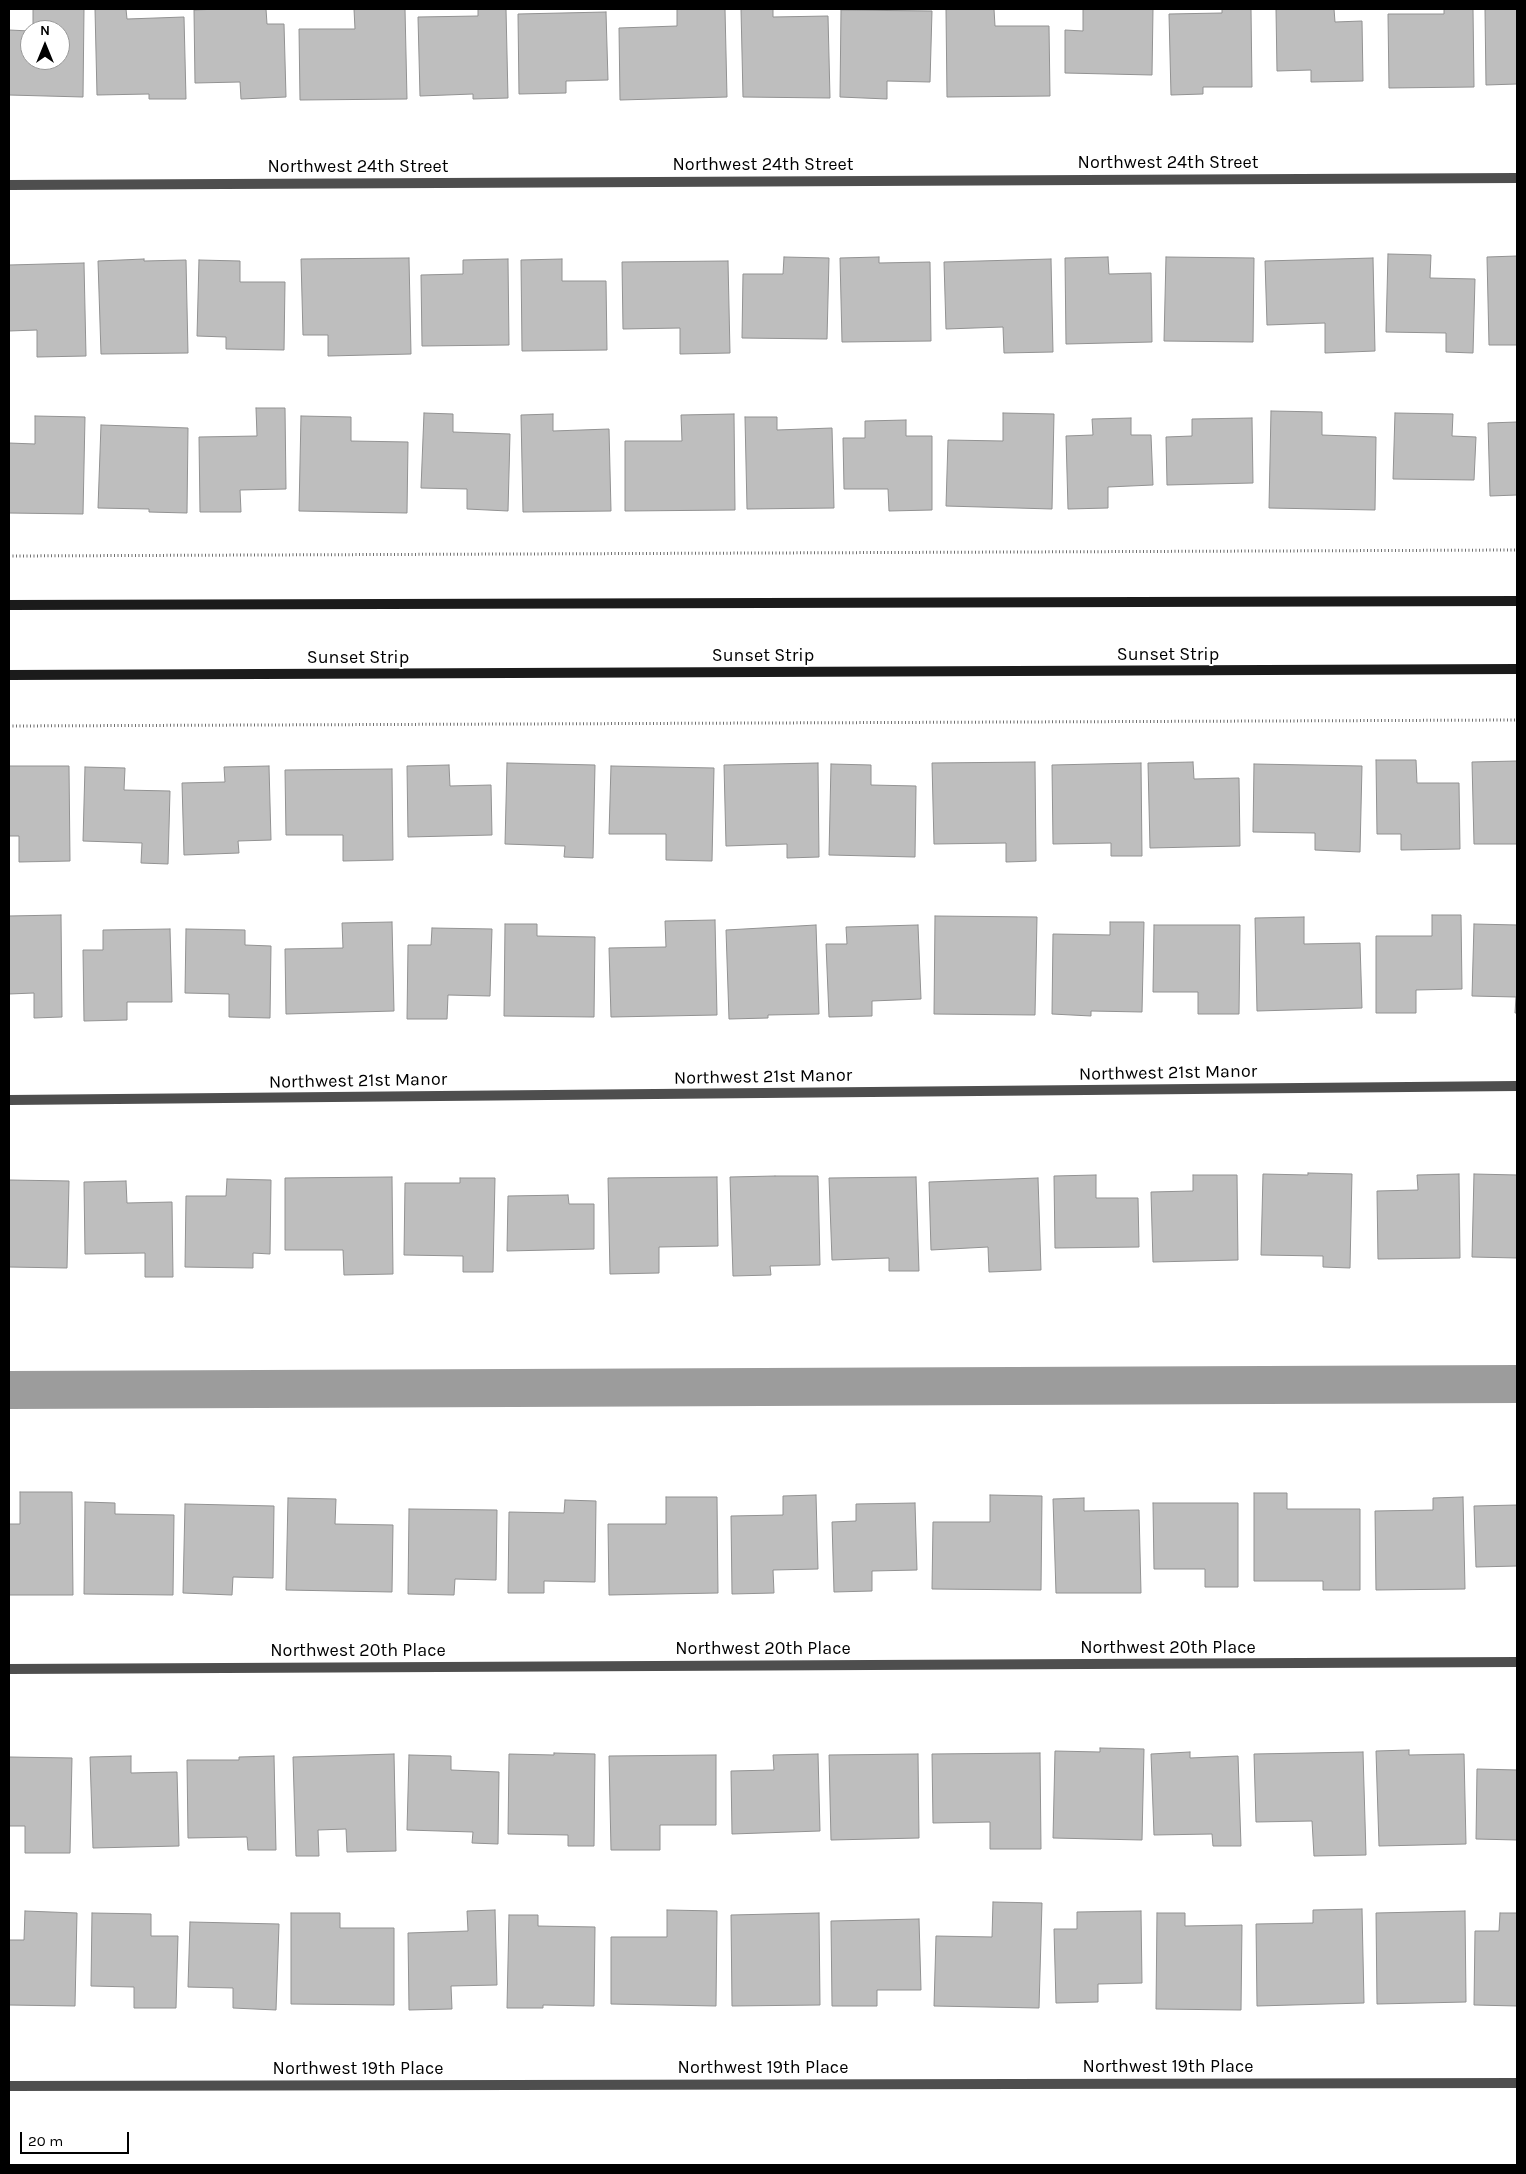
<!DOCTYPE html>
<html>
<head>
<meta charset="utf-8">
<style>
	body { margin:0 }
	#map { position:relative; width:1526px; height:2174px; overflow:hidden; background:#fff; font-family:Karla,sans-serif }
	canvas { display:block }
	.frame { position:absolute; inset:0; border:10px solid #000; pointer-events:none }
	.north { position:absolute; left:20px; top:20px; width:50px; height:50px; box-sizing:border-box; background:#fff; border:1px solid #999; border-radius:50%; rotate:0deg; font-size:14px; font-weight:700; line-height:20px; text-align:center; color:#000 }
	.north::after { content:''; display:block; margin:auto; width:18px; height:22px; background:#000; clip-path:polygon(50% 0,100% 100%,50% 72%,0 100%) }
	.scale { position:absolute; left:20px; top:2132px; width:109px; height:22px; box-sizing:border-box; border:2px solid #000; border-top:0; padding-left:6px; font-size:15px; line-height:18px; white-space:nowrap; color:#000; -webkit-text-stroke:4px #fff; paint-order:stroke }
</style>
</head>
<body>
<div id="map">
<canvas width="1526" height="2174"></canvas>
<div class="frame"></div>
<div class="north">N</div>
<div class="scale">20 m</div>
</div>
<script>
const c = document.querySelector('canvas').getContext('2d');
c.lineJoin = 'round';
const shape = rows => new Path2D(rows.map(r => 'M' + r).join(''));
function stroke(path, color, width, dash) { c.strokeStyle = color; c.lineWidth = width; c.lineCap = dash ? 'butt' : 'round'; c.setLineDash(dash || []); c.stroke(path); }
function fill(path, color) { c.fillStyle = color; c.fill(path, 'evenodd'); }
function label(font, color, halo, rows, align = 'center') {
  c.font = font + ' Karla,sans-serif'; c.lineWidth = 4; c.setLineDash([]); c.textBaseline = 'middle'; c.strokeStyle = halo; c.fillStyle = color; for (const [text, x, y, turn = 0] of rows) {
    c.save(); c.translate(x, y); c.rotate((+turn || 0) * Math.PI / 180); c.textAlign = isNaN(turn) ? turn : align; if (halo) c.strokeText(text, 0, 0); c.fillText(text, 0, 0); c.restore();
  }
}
stroke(shape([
	[9,1390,1517,1384]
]), '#9c9c9c', 38);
const building = shape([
	[33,9,84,9,83,97,9,95,9,30,30,31,30,60,60,60,60,30,33,30,33,9],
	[95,9,126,9,127,19,184,17,186,99,149,99,149,94,97,95,95,9],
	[220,9,266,9,267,24,284,24,286,97,241,99,240,82,195,83,194,10,220,9],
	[354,9,405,9,407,99,300,100,299,29,355,29,354,9],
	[478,9,506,9,508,98,473,99,473,94,420,96,418,17,478,16,478,9],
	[677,9,725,9,727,97,620,100,619,28,677,26,677,9],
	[741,9,773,9,773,17,828,16,830,98,743,97,741,9],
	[946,9,994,9,995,26,1049,26,1050,96,947,97,946,9],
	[1083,9,1153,9,1152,75,1065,73,1065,30,1083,31,1083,9],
	[1222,9,1251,9,1252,87,1203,87,1203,94,1171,95,1169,14,1222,13,1222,9],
	[1276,9,1334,9,1335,22,1362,21,1363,81,1311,82,1311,70,1277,71,1276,9],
	[1444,9,1473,9,1474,87,1389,88,1388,14,1444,14,1444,9],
	[1485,9,1517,9,1517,84,1486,85,1485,9],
	[841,10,932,11,930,82,887,81,887,99,840,97,841,10],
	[606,12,608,80,566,81,566,93,519,94,518,14,606,12],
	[1388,254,1431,255,1430,278,1475,279,1473,353,1446,352,1446,333,1386,332,1388,254],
	[1517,256,1517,345,1489,345,1487,257,1517,256],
	[784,257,829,258,827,339,742,338,743,274,783,274,784,257],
	[879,257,879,263,930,262,931,341,842,342,840,258,879,257],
	[1108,257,1109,274,1151,273,1152,342,1066,344,1065,258,1108,257],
	[1166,257,1254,258,1253,342,1164,341,1166,257],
	[409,258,411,354,328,356,328,335,303,335,301,259,409,258],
	[1373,258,1375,351,1325,353,1325,323,1267,325,1265,261,1373,258],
	[144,259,144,261,186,260,188,353,101,354,98,261,144,259],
	[508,259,509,345,422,346,421,275,463,274,463,260,508,259],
	[562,259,562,281,606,281,607,350,522,351,521,260,562,259],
	[1051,259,1053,352,1004,353,1003,327,946,329,944,262,1051,259],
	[199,260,240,261,240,282,285,282,284,350,226,349,226,337,197,336,199,260],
	[728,261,730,353,680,354,680,328,623,329,622,262,728,261],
	[84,263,86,356,37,357,37,330,9,331,9,265,84,263],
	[256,408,285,408,286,489,240,490,241,512,200,512,199,437,257,436,256,408],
	[1271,411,1322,412,1322,435,1376,437,1375,510,1269,508,1271,411],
	[424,413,453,414,453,432,510,434,508,511,467,509,467,489,421,488,424,413],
	[1003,413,1054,414,1052,509,946,506,948,440,1003,441,1003,413],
	[1395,413,1453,414,1452,436,1476,437,1474,480,1393,479,1395,413],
	[553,414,553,431,609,429,611,511,523,512,521,415,553,414],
	[734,414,735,510,625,511,625,441,682,441,681,415,734,414],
	[35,416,85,417,83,514,9,513,9,443,35,444,35,416],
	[301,416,351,417,351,441,408,442,407,513,299,511,301,416],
	[745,417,777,417,777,430,832,428,834,508,747,509,745,417],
	[1131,418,1131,435,1151,435,1153,485,1108,487,1108,508,1068,509,1066,436,1093,435,1092,419,1131,418],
	[1252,418,1253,483,1167,485,1166,437,1192,436,1192,419,1252,418],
	[906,420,906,436,932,436,932,510,889,511,888,489,844,489,843,438,865,438,865,421,906,420],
	[1517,422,1517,495,1490,496,1488,423,1517,422],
	[101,425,188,428,187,513,149,512,149,509,98,508,101,425],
	[1376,760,1416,760,1417,783,1459,783,1460,849,1401,850,1401,834,1377,834,1376,760],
	[1517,761,1517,844,1474,844,1472,762,1517,761],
	[1035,762,1036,861,1006,862,1006,843,934,844,932,763,1035,762],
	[1193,762,1194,779,1239,778,1240,846,1150,848,1148,763,1193,762],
	[507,763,595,765,593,858,564,857,565,846,505,844,507,763],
	[818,763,819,857,787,858,787,844,726,846,724,765,818,763],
	[1141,763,1142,856,1111,856,1111,843,1053,844,1052,765,1141,763],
	[831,764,871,765,871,785,916,786,915,857,829,855,831,764],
	[1254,764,1362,766,1360,852,1315,850,1315,833,1253,832,1254,764],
	[449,765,450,786,491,785,492,835,408,837,407,766,449,765],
	[9,766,69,766,70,861,19,862,19,836,9,836,9,766],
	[269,766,271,840,238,841,239,853,184,855,182,783,225,782,224,767,269,766],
	[611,766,714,768,712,861,666,860,666,834,609,834,611,766],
	[85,767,125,768,124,790,170,791,168,864,141,863,142,843,83,841,85,767],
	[392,769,393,860,343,861,343,835,286,835,285,770,392,769],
	[61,915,62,1017,34,1018,34,993,9,994,9,916,61,915],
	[1432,915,1461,915,1462,989,1416,990,1416,1013,1376,1013,1376,936,1432,936,1432,915],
	[935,916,1037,917,1035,1015,934,1014,935,916],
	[1304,917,1304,944,1360,943,1362,1008,1257,1011,1255,918,1304,917],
	[715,920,717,1015,611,1017,609,948,666,947,665,921,715,920],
	[392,922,394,1011,286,1014,285,949,343,948,342,923,392,922],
	[1110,922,1144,922,1142,1012,1091,1011,1091,1016,1052,1014,1053,934,1110,935,1110,922],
	[505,924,537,924,537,936,595,937,594,1017,504,1016,505,924],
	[1474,924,1517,925,1517,1013,1515,1013,1516,997,1472,996,1474,924],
	[816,925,819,1014,768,1015,768,1018,729,1019,726,930,816,925],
	[918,925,921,999,872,1001,872,1016,829,1017,826,944,847,944,846,927,918,925],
	[1154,925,1240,925,1239,1014,1198,1014,1198,992,1153,992,1154,925],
	[432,928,492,929,490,996,448,995,447,1019,407,1019,408,945,431,945,432,928],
	[170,929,172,1002,127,1002,127,1020,84,1021,83,950,103,950,103,930,170,929],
	[186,929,245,930,245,945,271,946,270,1018,229,1017,229,994,185,993,186,929],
	[1308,1173,1352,1174,1350,1268,1323,1267,1323,1256,1261,1255,1263,1174,1308,1175,1308,1173],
	[1459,1174,1460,1258,1378,1259,1377,1191,1418,1190,1417,1175,1459,1174],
	[1474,1174,1517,1175,1517,1258,1472,1257,1474,1174],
	[1096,1175,1096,1198,1138,1198,1139,1247,1055,1248,1054,1176,1096,1175],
	[1193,1175,1237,1175,1238,1260,1153,1262,1151,1192,1193,1191,1193,1175],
	[775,1176,818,1176,820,1265,770,1266,771,1275,733,1276,730,1177,775,1176],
	[392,1177,393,1274,344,1275,343,1250,285,1250,285,1178,392,1177],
	[717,1177,718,1246,659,1247,659,1273,610,1274,608,1178,717,1177],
	[916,1177,919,1271,889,1271,889,1258,832,1260,829,1178,916,1177],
	[460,1178,495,1178,493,1272,463,1272,463,1256,404,1255,405,1183,460,1183,460,1178],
	[1038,1178,1041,1270,989,1272,988,1247,931,1250,929,1182,1038,1178],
	[227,1179,271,1180,270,1254,253,1253,253,1268,185,1267,186,1196,226,1196,227,1179],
	[9,1180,69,1181,67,1268,9,1267,9,1180],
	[126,1181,127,1203,172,1202,173,1277,145,1277,145,1253,85,1254,84,1182,126,1181],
	[568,1195,569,1204,594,1204,594,1249,507,1251,508,1196,568,1195],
	[20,1492,72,1492,73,1595,9,1595,9,1524,20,1524,20,1492],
	[1254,1493,1287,1493,1287,1509,1360,1509,1360,1590,1323,1590,1323,1581,1254,1581,1254,1493],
	[816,1495,818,1569,773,1570,774,1593,732,1594,731,1516,783,1515,783,1496,816,1495],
	[990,1495,1042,1496,1041,1590,932,1589,933,1522,990,1522,990,1495],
	[666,1497,717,1497,718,1593,609,1595,608,1524,666,1524,666,1497],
	[1463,1497,1465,1589,1376,1590,1375,1511,1433,1510,1433,1498,1463,1497],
	[288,1498,336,1499,335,1524,393,1525,392,1592,286,1590,288,1498],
	[1084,1498,1084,1511,1139,1510,1141,1593,1056,1593,1053,1499,1084,1498],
	[565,1500,596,1501,595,1582,544,1581,544,1593,508,1593,509,1512,564,1513,565,1500],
	[85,1502,115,1503,115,1514,174,1515,173,1595,84,1594,85,1502],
	[915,1503,917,1570,872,1571,872,1591,834,1592,832,1522,856,1521,856,1504,915,1503],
	[1153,1503,1238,1503,1238,1587,1205,1587,1205,1569,1154,1569,1153,1503],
	[185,1504,274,1506,273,1578,233,1577,232,1595,183,1593,185,1504],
	[1517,1505,1517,1566,1476,1567,1474,1506,1517,1505],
	[409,1509,497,1510,496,1580,455,1579,454,1595,408,1594,409,1509],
	[1100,1748,1144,1749,1142,1840,1053,1838,1055,1751,1100,1752,1100,1748],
	[1409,1750,1409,1755,1464,1754,1466,1844,1379,1846,1376,1751,1409,1750],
	[1190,1752,1190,1758,1238,1756,1241,1846,1213,1846,1212,1834,1154,1835,1151,1754,1190,1752],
	[1363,1752,1366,1855,1314,1856,1312,1821,1256,1822,1254,1754,1363,1752],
	[554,1753,595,1754,594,1846,568,1846,568,1835,508,1834,509,1754,554,1755,554,1753],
	[1040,1753,1041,1849,990,1849,990,1822,933,1823,932,1754,1040,1753],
	[1517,1753,1517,1840,1476,1839,1477,1769,1517,1770,1517,1753],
	[394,1754,396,1851,347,1852,346,1829,318,1830,319,1856,296,1856,293,1757,394,1754],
	[818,1754,820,1831,732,1834,731,1771,774,1770,773,1755,818,1754],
	[918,1754,919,1838,831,1840,829,1755,918,1754],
	[409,1755,451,1756,451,1770,499,1772,498,1844,472,1843,473,1832,407,1830,409,1755],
	[716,1755,716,1825,660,1825,660,1850,611,1850,609,1756,716,1755],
	[131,1756,131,1773,177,1772,179,1846,93,1848,90,1757,131,1756],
	[274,1756,276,1850,248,1850,247,1837,188,1838,187,1760,239,1760,239,1757,274,1756],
	[9,1757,72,1758,70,1853,25,1853,25,1826,9,1826,9,1757],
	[993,1902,1042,1903,1039,2008,934,2006,936,1936,992,1937,993,1902],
	[1362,1909,1364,2003,1257,2006,1256,1924,1313,1923,1313,1910,1362,1909],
	[495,1910,497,1985,451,1986,452,2009,409,2010,408,1933,468,1931,467,1911,495,1910],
	[667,1910,717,1911,716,2006,611,2004,611,1937,667,1937,667,1910],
	[25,1911,77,1913,75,2006,9,2005,9,1940,24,1940,25,1911],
	[1141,1911,1142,1983,1098,1984,1098,2002,1056,2003,1054,1929,1077,1929,1077,1912,1141,1911],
	[1465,1911,1466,2002,1377,2004,1376,1913,1465,1911],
	[92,1913,151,1914,151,1936,178,1936,176,2008,134,2008,134,1987,91,1986,92,1913],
	[291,1913,340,1913,340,1928,394,1928,394,2005,291,2004,291,1913],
	[819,1913,820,2005,732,2006,731,1915,819,1913],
	[1157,1913,1185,1913,1185,1926,1242,1925,1241,2010,1156,2009,1157,1913],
	[1500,1913,1517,1913,1517,2006,1474,2005,1475,1931,1499,1931,1500,1913],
	[509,1915,538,1915,538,1926,595,1927,594,2006,543,2005,543,2008,507,2008,509,1915],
	[919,1919,921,1990,877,1990,877,2006,832,2006,831,1921,919,1919],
	[190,1922,279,1924,276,2010,233,2008,233,1988,188,1987,190,1922]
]);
fill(building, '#bebebe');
stroke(building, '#929292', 1);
stroke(shape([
	[9,556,1517,550],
	[9,726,1517,720]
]), '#707070', 3, [1, 2.5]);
stroke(shape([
	[9,185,1517,178],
	[9,1100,1517,1086],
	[9,1669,1517,1662],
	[9,2086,1517,2083]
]), '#4e4e4e', 10);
stroke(shape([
	[9,605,1517,601],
	[9,675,1517,669]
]), '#1b1b1b', 10);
label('18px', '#000', '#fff', [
	["Northwest 24th Street",1168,163],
	["Northwest 24th Street",763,165],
	["Northwest 24th Street",358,167],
	["Sunset Strip",1168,655],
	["Sunset Strip",763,656],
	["Sunset Strip",358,658],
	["Northwest 21st Manor",1168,1073,-1],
	["Northwest 21st Manor",763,1077,-1],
	["Northwest 21st Manor",358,1081,-1],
	["Northwest 20th Place",1168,1648],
	["Northwest 20th Place",763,1649],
	["Northwest 20th Place",358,1651],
	["Northwest 19th Place",1168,2067],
	["Northwest 19th Place",763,2068],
	["Northwest 19th Place",358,2069]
]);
</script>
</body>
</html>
